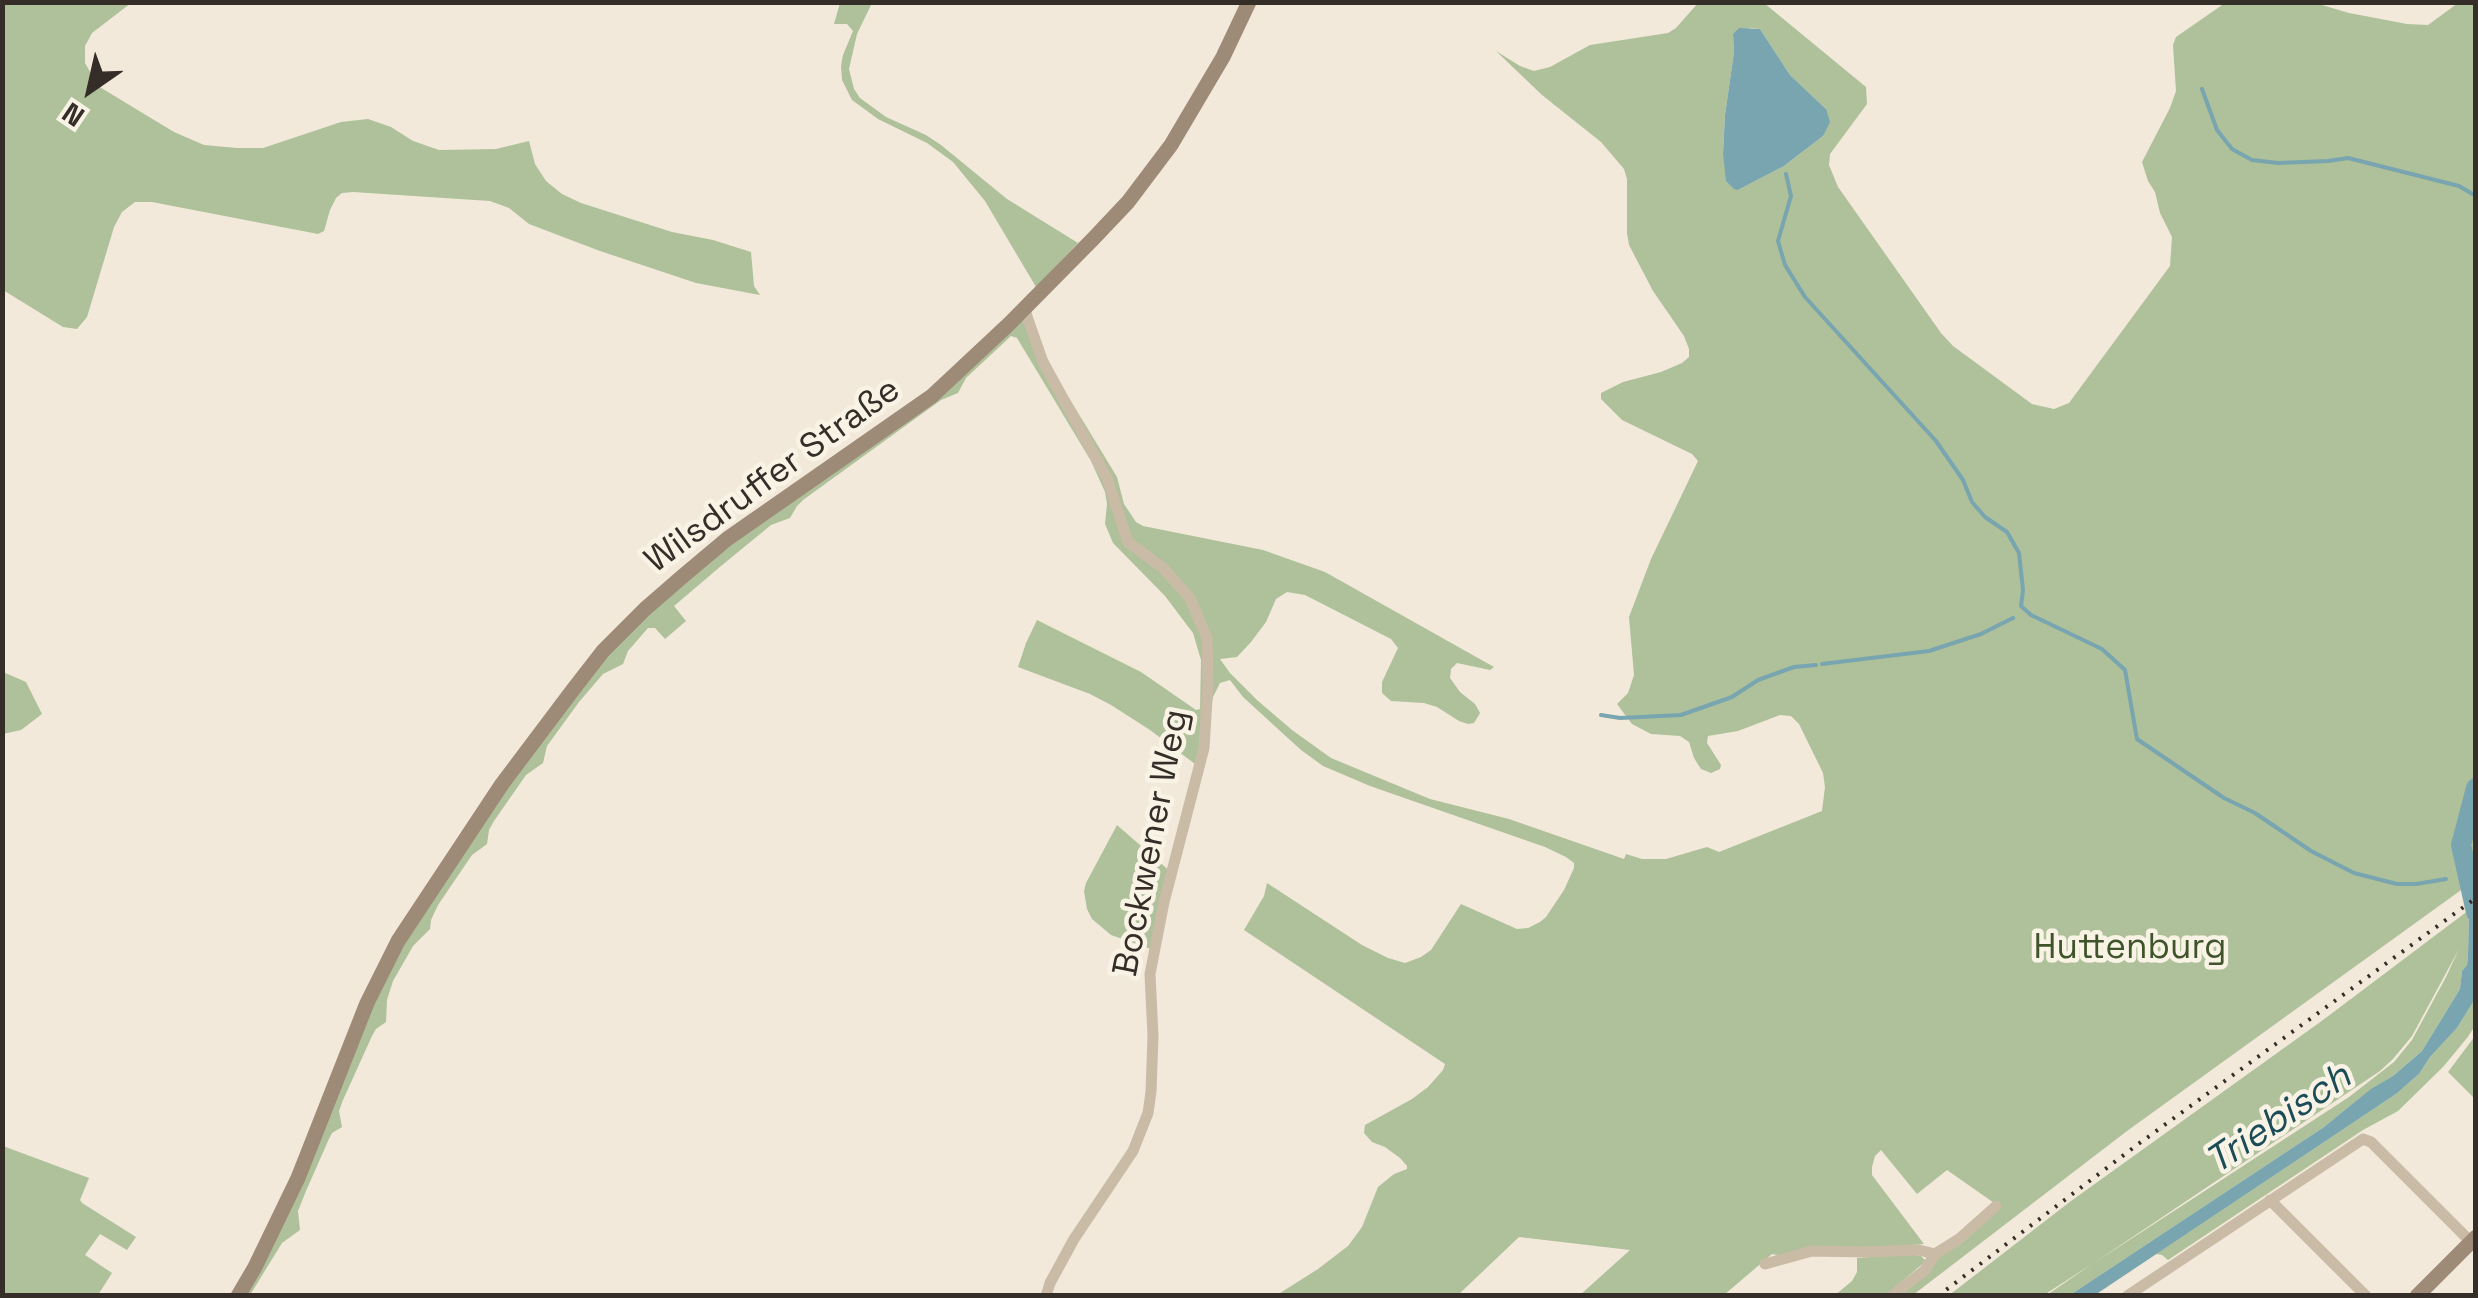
<!DOCTYPE html>
<html>
<head>
<meta charset="utf-8">
<style>
	body { margin:0 }
	#map { position:relative; width:2478px; height:1298px; overflow:hidden; background:#f2e9da; font-family:"Space Grotesk",sans-serif }
	canvas { display:block }
	.frame { position:absolute; inset:0; border:5px solid #352d27; pointer-events:none }
	.north { position:absolute; left:40px; top:40px; width:100px; height:100px; -webkit-text-stroke:8px #f9f3e6; paint-order:stroke; rotate:214deg; font-size:28px; font-weight:700; line-height:40px; text-align:center; color:#352d27 }
	.north::after { content:''; display:block; margin:auto; width:35px; height:45px; background:#352d27; clip-path:polygon(50% 0,100% 100%,50% 72%,0 100%) }
</style>
</head>
<body>
<div id="map">
<canvas width="2478" height="1298"></canvas>
<div class="frame"></div>
<div class="north">N</div>
</div>
<script>
const c = document.querySelector('canvas').getContext('2d');
c.lineJoin = 'round';
function fill(path, color) { c.fillStyle = color; c.fill(path, 'evenodd'); }
const shape = rows => new Path2D(rows.map(r => 'M' + r).join(''));
function stroke(path, color, width, dash) { c.strokeStyle = color; c.lineWidth = width; c.lineCap = dash ? 'butt' : 'round'; c.setLineDash(dash || []); c.stroke(path); }
function label(font, color, halo, rows, align = 'center') {
  c.font = font + ' "Space Grotesk",sans-serif'; c.lineWidth = 9; c.setLineDash([]); c.textBaseline = 'middle'; c.strokeStyle = halo; c.fillStyle = color; for (const [text, x, y, turn = 0] of rows) {
    c.save(); c.translate(x, y); c.rotate((+turn || 0) * Math.PI / 180); c.textAlign = isNaN(turn) ? turn : align; if (halo) c.strokeText(text, 0, 0); c.fillText(text, 0, 0); c.restore();
  }
}
fill(shape([
	[2,3,131,3,92,33,85,46,85,63,98,86,174,132,204,145,237,148,263,148,341,122,368,119,391,127,413,141,439,150,496,149,529,141,535,164,546,181,562,194,581,203,672,232,713,240,751,252,754,286,760,295,696,283,600,251,529,224,509,208,490,201,353,192,342,193,336,198,330,210,324,231,318,234,152,202,135,202,122,212,114,227,87,317,77,329,63,327,3,290],
	[840,3,872,3,857,34,849,69,854,89,860,98,886,117,926,135,941,145,1007,199,1078,243,1036,287,985,201,953,162,927,143,878,119,852,100,842,80,841,66,843,55,853,31,847,24,834,24],
	[1698,3,1764,3,1866,87,1867,104,1830,154,1829,165,1838,187,1941,333,1953,346,2032,404,2054,409,2069,403,2170,266,2172,237,2160,213,2155,192,2148,181,2142,162,2170,108,2176,91,2173,45,2176,37,2225,3,2315,3,2349,13,2407,24,2428,25,2458,3,2475,3,2475,880,2127,1131,1913,1295,1893,1295,1935,1254,1997,1205,1947,1170,1917,1194,1881,1150,1875,1156,1872,1167,1872,1175,1924,1244,1783,1256,1772,1254,1724,1295,1580,1295,1630,1250,1519,1237,1458,1295,1277,1295,1318,1269,1348,1246,1362,1227,1378,1187,1394,1174,1407,1169,1407,1166,1400,1158,1385,1147,1372,1142,1364,1133,1365,1125,1412,1099,1428,1087,1443,1070,1445,1064,1244,930,1264,896,1267,883,1362,945,1388,958,1405,963,1421,957,1431,950,1461,904,1517,929,1528,928,1540,922,1546,917,1564,890,1574,868,1574,863,1566,857,1545,847,1370,786,1323,766,1301,750,1243,697,1230,680,1220,683,1213,697,1199,767,1150,730,1111,705,1090,694,1018,667,1026,643,1037,620,1141,672,1196,710,1200,709,1201,660,1193,633,1165,596,1113,543,1105,524,1107,504,1105,492,1091,461,1017,338,1011,336,966,378,958,393,941,400,803,500,797,506,790,518,771,525,721,566,674,606,686,621,665,639,655,628,648,628,628,651,623,664,603,674,579,702,547,746,543,763,526,775,494,821,489,830,487,844,472,855,438,905,431,920,430,929,413,946,393,981,387,1000,386,1022,376,1029,372,1036,343,1100,339,1111,342,1127,332,1133,328,1141,306,1191,298,1211,300,1230,282,1243,250,1295,238,1296,255,1267,367,1003,502,784,645,609,1031,311,1040,343,1055,375,1117,477,1124,504,1136,522,1143,526,1263,550,1325,572,1494,667,1490,670,1457,663,1451,669,1450,678,1460,692,1475,704,1480,713,1474,723,1468,724,1459,721,1437,707,1424,703,1391,701,1382,693,1382,682,1398,648,1391,639,1305,595,1287,592,1276,599,1266,622,1251,642,1237,657,1220,659,1230,673,1257,700,1292,730,1331,758,1430,799,1509,819,1624,859,1626,854,1642,859,1666,859,1707,847,1719,852,1822,811,1825,787,1823,773,1799,724,1791,716,1780,715,1738,731,1708,736,1707,743,1721,765,1720,769,1711,773,1701,769,1694,758,1689,742,1680,736,1651,734,1632,724,1617,704,1628,693,1634,675,1629,617,1651,559,1698,461,1692,454,1622,420,1601,399,1601,393,1623,382,1661,372,1682,363,1689,357,1689,349,1684,336,1653,291,1629,245,1627,233,1627,179,1624,169,1601,142,1542,95,1496,51,1520,66,1534,71,1550,67,1590,45,1668,33,1676,28],
	[1751,28,1760,29,1790,75,1826,109,1823,136,1784,166,1738,190,1723,153,1725,115,1734,52,1733,34],
	[3,672,26,682,42,714,21,730,3,734],
	[1117,825,1172,873,1154,950,1111,935,1092,919,1087,909,1084,891,1086,883],
	[2469,910,2468,955,2467,965,2462,971,2460,989,2422,1051,2393,1076,2371,1090,2324,1127,2070,1295,2047,1295,2092,1264,2044,1295,1948,1296,2071,1201,2323,1020],
	[2459,949,2446,977,2412,1040,2394,1062,2349,1097,2094,1263,2380,1071,2393,1059,2412,1036],
	[2475,999,2475,1026,2467,1038,2443,1067,2398,1111,2363,1130,2168,1260,2162,1255,2156,1254,2396,1094,2419,1074,2430,1057,2457,1028],
	[2475,1036,2475,1099,2448,1072],
	[3,1146,89,1178,80,1200,82,1203,136,1237,127,1250,100,1234,85,1255,112,1273,98,1295,3,1295],
	[1910,1254,1921,1256,1926,1261,1886,1295,1834,1296,1852,1281,1857,1272,1857,1258]
]), '#aec19a');
fill(shape([
	[1739,28,1760,29,1790,75,1826,109,1830,122,1823,136,1784,166,1738,190,1734,189,1726,181,1723,153,1725,115,1734,52,1733,34],
	[2475,905,2475,999,2457,1028,2430,1057,2419,1074,2396,1094,2095,1295,2070,1295,2324,1127,2371,1089,2393,1076,2422,1051,2460,989,2462,971,2467,965,2468,955,2469,910]
]), '#78a5af');
stroke(shape([
	[2202,89,2217,130,2232,149,2252,160,2278,163,2328,161,2348,158,2459,186,2476,196],
	[1786,174,1791,196,1778,241,1785,265,1805,297,1936,441,1963,480,1972,502,1985,517,2007,532,2019,553,2023,590,2021,606,2031,615,2102,649,2125,670,2137,739,2224,798,2255,813,2311,851,2354,873,2397,884,2416,884,2446,879],
	[1822,664,1929,651,1981,634,2013,618],
	[1601,715,1620,718,1681,715,1732,697,1758,680,1794,667,1816,665]
]), '#78a5af', 4);
stroke(shape([
	[2476,788,2461,845,2476,912]
]), '#78a5af', 20);
stroke(shape([
	[1024,308,1043,362,1107,478,1128,542,1163,568,1190,598,1207,638,1208,683,1204,748,1164,902,1150,974,1153,1036,1151,1092,1148,1113,1133,1151,1074,1239,1050,1283,1046,1296],
	[2270,1200,2366,1296],
	[1765,1264,1812,1251,1865,1252,1919,1250,1935,1254],
	[1892,1296,1925,1270,1935,1254,1959,1239,1996,1206],
	[2127,1296,2363,1139,2371,1142,2471,1242]
]), '#cabba6', 11);
stroke(shape([
	[238,1296,255,1267,298,1178,367,1003,398,941,502,784,572,691,603,651,645,609,683,576,727,539,932,396,1009,324,1093,239,1128,202,1171,145,1223,57,1249,2],
	[2417,1296,2476,1237]
]), '#9d8a77', 15);
stroke(shape([
	[1938,1296,2137,1145,2476,898]
]), '#352d27', 4, [2.5, 8]);
label('35px', '#352d27', '#f9f3e6', [
	["Wilsdruffer Straße",773,476,-36],
	["Bockwener Weg",1152,843,-79]
]);
label('35px', '#3f542a', '#f9f3e6', [
	["Huttenburg",2130,949]
]);
label('italic 38px', '#1c4c57', '#f9f3e6', [
	["Triebisch",2279,1120,-34]
]);
</script>
</body>
</html>
